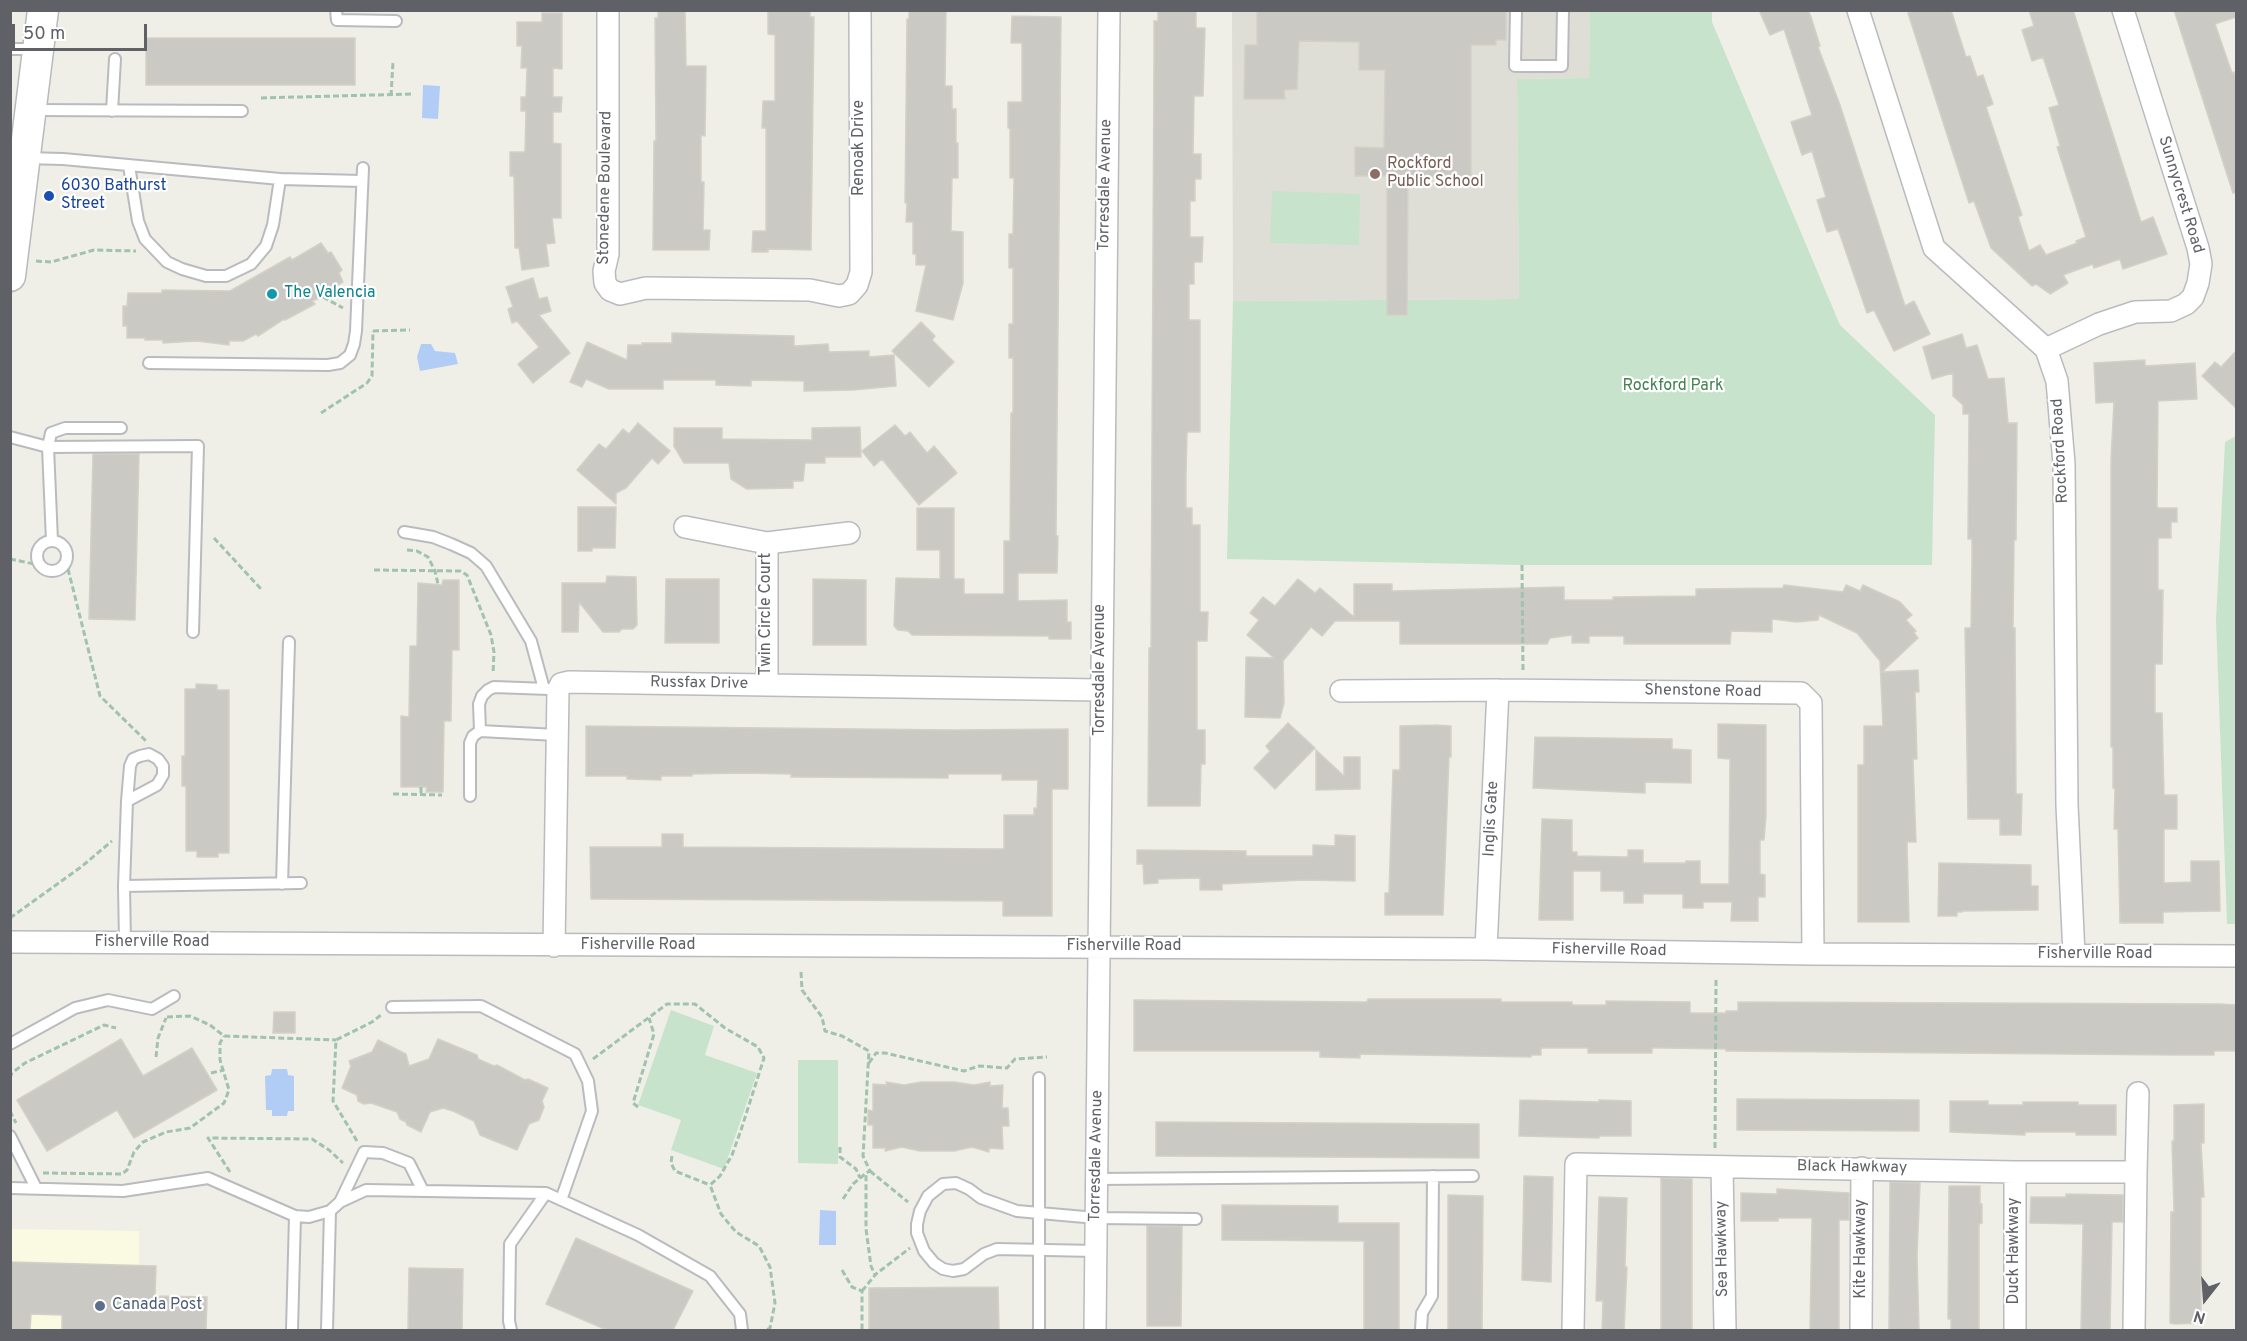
<!DOCTYPE html>
<html>
<head>
<meta charset="utf-8">
<style>
	body { margin:0 }
	#map { position:relative; width:2247px; height:1341px; overflow:hidden; background:#efefe8; font-family:Overpass,sans-serif }
	canvas { display:block }
	.frame { position:absolute; inset:0; border:12px solid #5f6166; pointer-events:none }
	.north { position:absolute; left:2175px; top:1269px; width:60px; height:60px; -webkit-text-stroke:4px #fff; paint-order:stroke; rotate:197deg; font-size:16px; font-weight:700; line-height:24px; text-align:center; color:#5f6166 }
	.north::after { content:''; display:block; margin:auto; width:21px; height:27px; background:#5f6166; clip-path:polygon(50% 0,100% 100%,50% 72%,0 100%) }
	.scale { position:absolute; left:12px; top:24px; width:135px; height:27px; box-sizing:border-box; border:3px solid #5f6166; border-top:0; padding-left:8px; font-size:18px; line-height:21px; white-space:nowrap; color:#5f6166; -webkit-text-stroke:4px #fff; paint-order:stroke }
</style>
</head>
<body>
<div id="map">
<canvas width="2247" height="1341"></canvas>
<div class="frame"></div>
<div class="north">N</div>
<div class="scale">50 m</div>
</div>
<script>
const c = document.querySelector('canvas').getContext('2d');
c.lineJoin = 'round';
function fill(path, color) { c.fillStyle = color; c.fill(path, 'evenodd'); }
const shape = rows => new Path2D(rows.map(r => 'M' + r).join(''));
function stroke(path, color, width, dash) { c.strokeStyle = color; c.lineWidth = width; c.lineCap = dash ? 'butt' : 'round'; c.setLineDash(dash || []); c.stroke(path); }
function label(font, color, halo, rows, align = 'center') {
  c.font = font + ' Overpass,sans-serif'; c.lineWidth = 4.5; c.setLineDash([]); c.textBaseline = 'middle'; c.strokeStyle = halo; c.fillStyle = color; for (const [text, x, y, turn = 0] of rows) {
    c.save(); c.translate(x, y); c.rotate((+turn || 0) * Math.PI / 180); c.textAlign = isNaN(turn) ? turn : align; if (halo) c.strokeText(text, 0, 0); c.fillText(text, 0, 0); c.restore();
  }
}
fill(shape([
	[11,1229,139,1231,139,1330,11,1330]
]), '#faf9e1');
fill(shape([
	[1232,11,1590,11,1589,78,1517,79,1519,299,1233,301]
]), '#dfded6');
fill(shape([
	[1590,11,1712,11,1712,22,1840,325,1935,415,1932,565,1522,565,1227,559,1233,301,1519,299,1517,79,1589,78],
	[1272,191,1360,194,1359,245,1270,243],
	[2236,436,2236,924,2227,924,2216,620,2225,442],
	[671,1010,714,1026,705,1055,757,1073,724,1169,671,1150,681,1120,638,1105],
	[798,1060,838,1060,838,1164,798,1163]
]), '#c7e3cc');
fill(shape([
	[423,85,440,86,438,119,422,118],
	[421,344,431,344,435,351,455,353,458,364,420,371,417,357],
	[272,1069,287,1069,288,1075,294,1076,294,1111,288,1111,287,1116,272,1116,272,1110,266,1110,265,1076,271,1075],
	[820,1210,836,1211,836,1245,819,1245]
]), '#b1cdf5');
const building = shape([
	[658,10,685,10,686,66,706,66,705,136,701,135,701,182,704,182,703,230,710,230,709,250,653,250,654,141,656,141,655,18,658,18,658,10],
	[768,10,810,10,810,17,814,17,811,250,768,249,768,252,752,252,753,231,766,231,766,128,762,128,763,101,775,101,775,35,768,34,768,10],
	[909,10,946,10,945,86,952,86,952,109,956,109,956,143,958,143,958,178,952,178,951,231,963,232,963,283,953,320,916,311,926,265,916,265,916,254,913,254,913,222,906,222,907,203,905,203,907,19,909,19,909,10],
	[1158,10,1196,10,1196,28,1205,28,1203,96,1194,96,1193,154,1201,154,1201,179,1195,179,1195,201,1190,201,1190,237,1203,237,1202,262,1194,262,1194,284,1189,284,1189,320,1200,320,1200,432,1187,432,1186,475,1186,508,1192,508,1192,525,1200,525,1200,612,1208,612,1207,641,1197,641,1197,730,1205,730,1205,764,1201,764,1200,806,1148,806,1149,648,1151,648,1154,61,1154,21,1158,21,1158,10],
	[1257,10,1506,10,1506,40,1496,40,1496,45,1471,45,1471,177,1408,177,1407,315,1387,315,1387,176,1355,176,1355,147,1384,148,1385,70,1359,70,1359,42,1299,41,1297,89,1284,90,1285,99,1244,99,1245,45,1257,45,1257,10],
	[1759,10,1808,10,1811,17,1820,46,1818,47,1840,105,1905,306,1914,301,1930,334,1894,351,1874,310,1867,313,1838,229,1827,232,1817,200,1826,197,1812,151,1802,155,1791,122,1812,115,1784,29,1770,35,1759,10],
	[1916,10,1951,10,1966,57,1970,56,1977,77,1983,75,1993,104,1986,107,2022,215,2018,217,2029,251,2040,245,2046,255,2077,243,2076,241,2086,237,2057,147,2060,146,2049,108,2059,105,2043,57,2032,61,2022,30,2034,26,2029,10,2073,10,2141,222,2153,217,2167,254,2123,269,2120,259,2094,268,2093,264,2063,275,2068,283,2050,294,2036,284,2032,286,1991,248,1974,201,1969,203,1908,13,1916,10],
	[2174,10,2236,10,2236,17,2215,24,2232,73,2234,72,2236,80,2236,193,2233,193,2174,10],
	[542,13,562,13,562,69,553,68,553,97,562,97,561,112,553,112,553,143,561,144,561,218,552,218,555,243,546,244,549,266,522,270,519,248,515,248,514,176,510,176,510,152,525,152,526,111,521,111,521,97,526,97,527,68,521,68,522,46,517,46,517,22,542,22,542,13],
	[1012,16,1061,17,1056,536,1058,536,1057,573,1018,573,1018,601,1067,600,1067,622,1071,622,1071,639,1049,639,1049,636,912,635,908,631,898,630,894,626,896,578,940,579,940,550,917,550,917,508,954,508,954,579,964,579,964,594,1004,594,1004,541,1010,541,1011,413,1013,413,1013,358,1009,358,1009,324,1013,324,1013,268,1009,268,1009,234,1013,234,1014,178,1010,178,1010,128,1008,128,1008,102,1022,102,1022,43,1011,43,1012,16],
	[146,38,355,38,355,85,146,85,146,38],
	[321,243,328,253,331,252,342,270,339,273,343,282,328,291,329,294,312,301,315,304,285,320,284,319,258,336,256,334,243,341,229,341,229,345,197,341,163,343,163,340,145,340,145,338,127,338,127,326,123,326,123,306,127,306,128,293,162,293,162,290,230,291,290,257,292,260,321,243],
	[533,278,539,299,547,297,551,311,539,315,570,353,533,383,518,364,539,347,517,321,512,323,508,309,513,307,506,287,533,278],
	[921,322,935,336,932,340,954,362,929,387,892,351,921,322],
	[672,333,794,336,794,346,828,344,829,352,869,351,869,357,894,355,896,386,853,390,804,391,804,381,751,380,751,386,716,385,716,380,663,380,663,389,609,389,586,379,582,387,570,382,587,342,627,360,628,345,642,345,642,343,672,343,672,333],
	[1962,334,1966,348,1977,345,1988,379,2004,378,2008,423,2017,423,2016,540,2014,540,2013,628,2015,628,2016,794,2022,794,2021,835,2000,835,2000,819,1968,819,1965,628,1971,628,1972,562,1972,539,1968,539,1969,414,1963,414,1963,405,1953,396,1953,373,1932,379,1923,347,1962,334],
	[2236,351,2236,408,2202,376,2215,362,2221,367,2236,351],
	[2145,360,2145,366,2195,363,2197,399,2158,401,2157,506,2158,508,2177,508,2177,522,2171,522,2171,538,2158,538,2158,590,2163,590,2162,664,2155,664,2155,713,2162,713,2164,795,2177,795,2177,829,2164,829,2164,883,2191,882,2191,861,2219,861,2220,911,2163,912,2163,923,2120,923,2118,829,2114,829,2115,788,2113,788,2113,747,2111,747,2111,460,2114,402,2096,403,2094,363,2145,360],
	[638,423,670,451,658,464,652,458,626,488,616,493,616,504,577,470,599,444,606,449,623,429,629,434,638,423],
	[895,425,905,436,910,432,927,453,934,446,957,473,919,505,882,459,874,466,862,451,895,425],
	[860,427,861,457,825,457,825,463,805,463,803,481,793,481,793,488,747,489,731,479,729,463,684,463,674,446,674,428,722,428,722,439,812,440,812,428,860,427],
	[93,454,139,454,135,620,89,619,93,454],
	[578,507,616,507,615,548,592,548,592,551,578,551,578,507],
	[607,576,636,577,637,625,633,629,622,629,619,632,603,632,579,602,578,632,562,632,562,583,606,583,607,576],
	[666,579,719,579,719,643,665,643,666,579],
	[813,579,866,580,866,645,813,645,813,579],
	[1298,579,1315,593,1320,588,1354,617,1354,584,1392,584,1392,591,1564,587,1564,600,1613,600,1613,597,1696,596,1696,589,1783,588,1784,585,1843,592,1846,585,1860,591,1863,585,1900,602,1912,615,1906,620,1916,631,1914,633,1918,638,1882,672,1918,670,1919,692,1915,692,1917,759,1913,759,1916,842,1907,842,1909,922,1858,922,1858,765,1864,765,1864,726,1883,726,1880,661,1857,633,1819,615,1818,620,1797,622,1772,619,1772,632,1731,631,1730,644,1624,644,1624,636,1589,636,1589,643,1572,643,1572,635,1550,638,1547,644,1400,644,1400,621,1335,621,1322,636,1311,627,1283,661,1284,703,1280,718,1245,717,1246,657,1274,658,1247,635,1259,620,1250,613,1263,597,1275,606,1298,579],
	[443,580,459,580,459,650,452,650,451,721,444,721,443,792,426,792,427,787,401,787,401,716,409,717,410,646,417,646,418,583,442,585,443,580],
	[196,684,217,685,217,690,229,690,229,853,218,853,218,857,197,857,197,851,186,851,186,786,182,786,182,756,185,756,185,689,196,689,196,684],
	[1288,723,1315,748,1275,789,1254,768,1270,751,1266,746,1288,723],
	[1718,724,1766,725,1766,815,1764,840,1760,840,1760,874,1765,875,1765,897,1758,897,1758,921,1731,921,1732,902,1703,902,1703,908,1683,908,1683,894,1643,894,1643,903,1624,903,1624,891,1601,891,1601,871,1573,871,1573,920,1539,920,1542,819,1572,820,1572,852,1577,852,1577,856,1628,857,1628,850,1643,850,1643,863,1686,863,1686,861,1700,861,1700,884,1729,884,1730,759,1718,758,1718,724],
	[1435,725,1451,726,1451,757,1449,757,1443,915,1385,915,1385,893,1389,893,1393,770,1400,770,1400,726,1435,725],
	[586,726,954,730,1068,729,1068,789,1052,789,1052,916,1003,916,1003,901,591,899,590,847,662,847,662,834,683,834,683,847,1004,849,1004,815,1034,815,1034,808,1037,808,1038,780,1002,780,1002,774,948,774,948,778,791,777,791,774,743,773,692,774,692,776,661,776,661,780,627,779,627,776,586,776,586,726],
	[1535,737,1672,739,1672,749,1691,750,1691,783,1645,782,1645,793,1533,788,1535,737],
	[1316,750,1344,776,1344,757,1360,757,1360,789,1316,790,1316,750],
	[1335,835,1355,836,1355,881,1304,880,1222,884,1222,890,1200,890,1200,878,1158,879,1158,883,1144,884,1143,864,1137,864,1137,850,1246,851,1246,856,1313,856,1313,845,1335,846,1335,835],
	[1939,863,2031,865,2031,886,2038,886,2038,910,1962,911,1962,912,1957,912,1957,916,1938,916,1939,863],
	[1368,999,1501,999,1501,1002,1572,1002,1572,1005,1606,1005,1606,1001,1690,1002,1690,1013,1726,1013,1726,1011,1738,1011,1738,1002,2220,1004,2236,1005,2236,1051,2214,1051,2214,1055,2176,1055,1726,1051,1726,1049,1663,1048,1652,1048,1652,1053,1588,1053,1588,1048,1541,1048,1541,1055,1531,1055,1531,1057,1360,1054,1360,1058,1320,1057,1320,1051,1134,1051,1134,1000,1367,1002,1368,999],
	[274,1012,295,1012,295,1033,273,1033,274,1012],
	[121,1039,143,1076,192,1048,217,1090,134,1138,117,1110,47,1151,17,1100,121,1039],
	[438,1039,477,1055,478,1059,494,1066,497,1065,525,1080,528,1079,548,1088,542,1101,544,1107,539,1120,529,1124,517,1150,480,1135,474,1121,453,1111,443,1108,430,1112,421,1132,407,1125,406,1122,400,1119,397,1112,371,1103,364,1104,358,1101,357,1095,342,1088,351,1066,349,1061,372,1052,378,1040,406,1054,409,1066,429,1059,438,1039],
	[886,1082,904,1085,921,1082,954,1082,974,1085,990,1082,990,1086,1003,1085,1002,1108,1008,1108,1009,1126,1002,1126,1003,1149,989,1148,989,1152,972,1147,954,1151,920,1151,902,1147,885,1151,886,1148,873,1148,873,1125,868,1125,868,1110,873,1111,873,1084,887,1085,886,1082],
	[1737,1099,1919,1100,1919,1131,1737,1130,1737,1099],
	[1520,1100,1599,1102,1599,1100,1631,1101,1631,1136,1599,1136,1599,1138,1519,1136,1520,1100],
	[1950,1101,1988,1101,1988,1105,2023,1105,2023,1102,2078,1102,2078,1105,2116,1105,2116,1135,2076,1135,2076,1132,2025,1132,2025,1135,1950,1132,1950,1101],
	[2204,1104,2204,1143,2201,1143,2204,1197,2201,1197,2201,1323,2174,1324,2170,1323,2171,1212,2174,1212,2172,1141,2174,1141,2174,1105,2204,1104],
	[1156,1122,1479,1124,1479,1158,1156,1156,1156,1122],
	[1524,1176,1553,1177,1551,1282,1522,1280,1524,1176],
	[1661,1178,1692,1179,1692,1330,1661,1330,1661,1178],
	[1890,1182,1920,1183,1917,1256,1919,1330,1889,1330,1890,1182],
	[1949,1186,1980,1186,1980,1204,1982,1204,1982,1223,1979,1224,1979,1330,1951,1330,1951,1319,1948,1319,1949,1186],
	[1777,1189,1849,1193,1849,1220,1839,1220,1839,1330,1810,1330,1812,1218,1778,1218,1778,1221,1741,1221,1741,1193,1777,1194,1777,1189],
	[2066,1194,2123,1195,2123,1222,2112,1222,2110,1330,2081,1330,2083,1224,2030,1223,2031,1197,2066,1197,2066,1194],
	[1448,1195,1483,1196,1482,1330,1448,1330,1448,1195],
	[1599,1197,1627,1198,1625,1267,1627,1267,1624,1330,1602,1330,1603,1301,1596,1301,1599,1197],
	[1222,1205,1338,1206,1338,1223,1399,1223,1399,1330,1364,1330,1364,1241,1222,1240,1222,1205],
	[1147,1226,1182,1226,1181,1326,1147,1326,1147,1226],
	[576,1238,693,1291,673,1330,607,1330,546,1304,576,1238],
	[10,1262,156,1266,155,1296,207,1297,206,1330,62,1330,62,1315,31,1314,30,1330,10,1330,10,1262],
	[409,1268,463,1269,462,1330,408,1330,409,1268],
	[998,1287,999,1330,869,1330,869,1288,998,1287]
]);
fill(building, '#cbc9c4');
stroke(building, '#d3d1c6', 1.5);
const service = shape([
	[336,10,337,20,396,21],
	[1516,10,1515,66,1562,66,1563,10],
	[10,49,35,49],
	[32,110,242,111],
	[112,111,115,59],
	[25,158,63,159,280,179,362,181],
	[129,166,138,221,145,239,167,262,182,269,206,276,226,276,251,264,266,246,273,225,280,179],
	[149,363,328,365,340,363,350,355,354,344,356,331,363,168],
	[10,437,48,447,198,446,193,632],
	[404,532,433,537,451,544,471,553,486,566,531,641,544,689],
	'37 556a15 15 0 1 1 30 0a15 15 0 1 1-30 0Z',
	[52,541,48,447,51,433,65,428,121,428],
	[548,689,494,687,488,690,482,696,479,704,480,731,557,735],
	[470,796,470,743,473,736,480,731],
	[282,884,289,642],
	[124,886,301,883],
	[125,943,124,886,127,801,130,766,133,759,140,756,149,754,158,759,163,766,163,775,157,785,127,801],
	[392,1007,481,1006,575,1054,588,1081,592,1111,561,1200],
	[10,1044,75,1008,108,1000,152,1009,174,996],
	[1039,1078,1039,1330],
	[10,1136,36,1188],
	[1097,1179,1473,1176],
	[10,1188,123,1191,208,1178,295,1216,309,1217,330,1211,340,1202,366,1190,546,1193,638,1235,710,1276,740,1314,742,1330],
	[340,1202,364,1152,383,1153,409,1163,423,1191],
	[1096,1251,997,1249,984,1254,964,1269,953,1271,943,1269,934,1263,924,1251,917,1233,917,1224,920,1211,928,1196,943,1184,956,1183,969,1189,981,1198,1017,1211,1096,1218,1196,1219],
	[292,1330,295,1216],
	[327,1330,330,1211],
	[511,1330,509,1321,510,1244,546,1193],
	[1421,1330,1422,1313,1432,1296,1433,1176]
]);
const minor = shape([
	[608,10,608,254,604,271,605,283,610,290,620,294,646,288,810,290,839,296,849,294,857,285,861,272,860,10],
	[1858,10,1934,248,2046,349,2057,381,2064,464,2067,805,2074,955],
	[2046,349,2099,324,2135,312,2171,311,2186,304,2193,297,2198,283,2201,264,2198,248,2123,10],
	[685,527,767,543,849,533],
	[767,543,767,684],
	[1341,691,1498,690,1801,693,1811,703,1813,954],
	[10,942,1486,949,1813,954,2236,956],
	[554,946,558,690,561,684,569,682,1100,690],
	[1486,949,1498,690],
	[1722,1167,1725,1330],
	[2015,1172,2015,1330],
	[2136,1172,2138,1093],
	[1095,1330,1109,10],
	[1573,1330,1576,1164,2015,1172,2136,1172,2134,1330],
	[1861,1330,1862,1168]
]);
const secondary = shape([
	[10,276,43,10]
]);
stroke(service, '#b9bbbf', 14);
stroke(minor, '#b9bbbf', 24);
stroke(secondary, '#b9babf', 33);
stroke(shape([
	[391,96,393,62],
	[261,98,411,94],
	[36,261,51,262,94,250,136,251],
	[323,297,343,308],
	[373,331,410,330],
	[321,413,367,383,372,376,373,331],
	[214,538,261,589],
	[407,550,417,551,428,557,435,571,438,584],
	[10,559,39,565],
	[1522,565,1523,671],
	[59,570,68,569,100,696,146,741],
	[374,570,460,571,467,575,491,635,494,652,493,674],
	[421,787,421,794],
	[393,794,442,795],
	[10,918,81,867,112,841],
	[801,972,802,990,822,1017,825,1031,842,1036,869,1051,863,1156,870,1171,866,1173,866,1229,871,1266,875,1275],
	[167,1017,190,1016,210,1025,224,1036,336,1040],
	[156,1057,158,1038,166,1018],
	[593,1059,667,1004,695,1004,725,1028,758,1047,764,1058,741,1130,732,1155,720,1176,710,1185,721,1214,736,1232,759,1246,770,1267,775,1303,770,1328,766,1330],
	[869,1063,876,1053,885,1053,964,1071,979,1066,1007,1068,1015,1059,1047,1057],
	[211,1073,224,1070],
	[10,1078,12,1073,25,1063,104,1025,116,1028],
	[638,1107,633,1103,654,1034,649,1018],
	[10,1111,16,1123],
	[357,1141,333,1101,336,1040,372,1022,381,1015],
	[840,1147,840,1157,856,1169,860,1178],
	[1715,1148,1716,979],
	[672,1156,671,1163,675,1171,710,1185],
	[870,1171,908,1202],
	[230,1172,208,1138,312,1139,329,1150,343,1163],
	[43,1173,122,1174,127,1170,134,1152,143,1142,166,1132,190,1128,224,1103,229,1090,220,1060,220,1043,224,1036],
	[843,1199,853,1184,865,1174],
	[842,1270,852,1287,862,1291,862,1330],
	[862,1291,876,1274,910,1248]
]), '#a0c2af', 3, [6, 3]);
stroke(service, '#fff', 10);
stroke(minor, '#fff', 21);
stroke(secondary, '#fff', 30);
for (const [x, y, r, color] of [
	[1375,174,6,"#8d6e63"],
	[49,196,6,"#1a4fb4"],
	[272,294,6,"#0f9aa8"],
	[100,1306,6,"#5c6f8a"]
]) { const dot = new Path2D(); dot.arc(x, y, r, 0, 2 * Math.PI); c.fillStyle = color; c.fill(dot); stroke(dot, '#fff', 2); }
label('16px', '#5f6166', '#fff', [
	["Renoak Drive",860,148,-90],
	["Torresdale Avenue",1106,185,-89],
	["Stonedene Boulevard",606,188,-89],
	["Sunnycrest Road",2180,195,73],
	["Rockford Road",2061,451,-93],
	["Twin Circle Court",767,614,-90],
	["Torresdale Avenue",1101,670,-90],
	["Russfax Drive",699,684,1],
	["Shenstone Road",1703,692,1],
	["Inglis Gate",1492,819,-87],
	["Fisherville Road",152,943],
	["Fisherville Road",638,946],
	["Fisherville Road",1124,947],
	["Fisherville Road",1609,951,1],
	["Fisherville Road",2095,955],
	["Torresdale Avenue",1097,1156,-89],
	["Black Hawkway",1852,1168,1],
	["Sea Hawkway",1723,1249,-91],
	["Kite Hawkway",1862,1249,-90],
	["Duck Hawkway",2015,1251,-90]
]);
label('16px', '#785e54', '#fff', [
	["Rockford",1387,165],
	["Public School",1387,183]
], 'left');
label('16px', '#164399', '#fff', [
	["6030 Bathurst",61,187],
	["Street",61,205]
], 'left');
label('16px', '#0d838f', '#fff', [
	["The Valencia",284,294]
], 'left');
label('16px', '#41834e', '#fff', [
	["Rockford Park",1673,387]
]);
label('16px', '#4e5e75', '#fff', [
	["Canada Post",112,1306]
], 'left');
</script>
</body>
</html>
